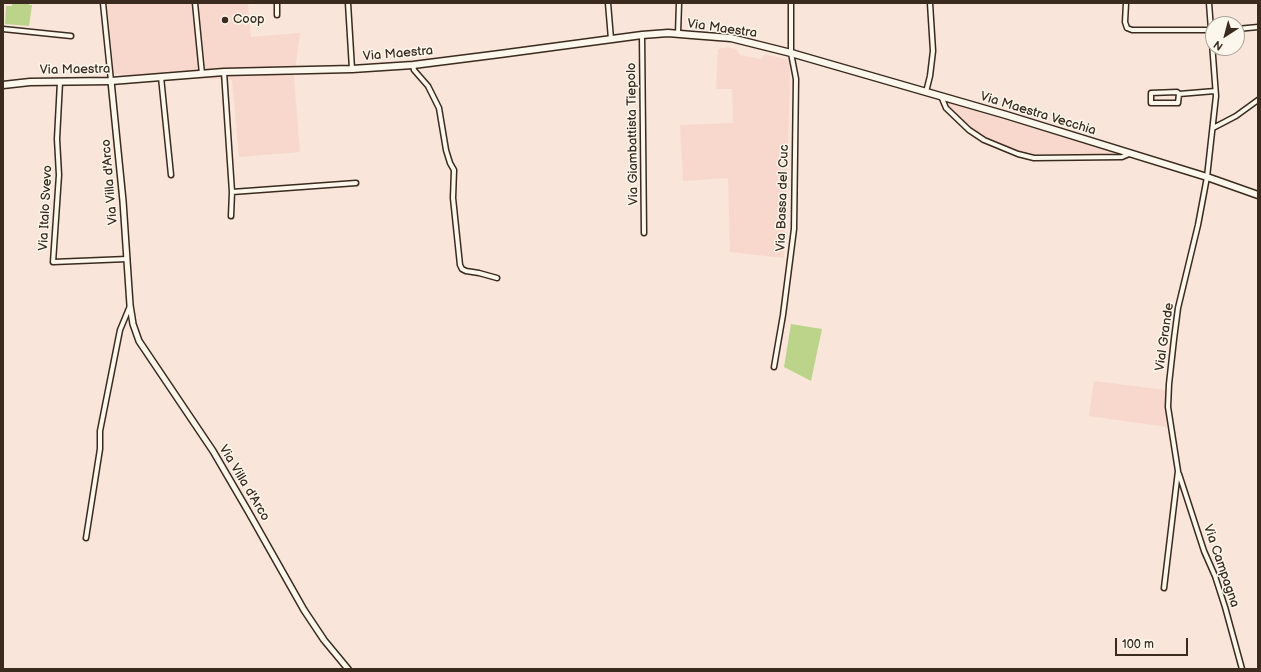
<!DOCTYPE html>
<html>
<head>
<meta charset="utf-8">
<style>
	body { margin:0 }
	#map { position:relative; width:1261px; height:672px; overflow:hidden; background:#f9e5d9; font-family:"Balsamiq Sans",sans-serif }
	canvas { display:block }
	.frame { position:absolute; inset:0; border:4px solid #3b2a1e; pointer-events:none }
	.north { position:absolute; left:1205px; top:16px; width:40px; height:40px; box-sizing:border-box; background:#fbf7ec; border:1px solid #aea59a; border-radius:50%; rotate:216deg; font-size:11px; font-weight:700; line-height:16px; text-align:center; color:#3b2a1e }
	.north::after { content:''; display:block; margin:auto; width:14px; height:18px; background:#3b2a1e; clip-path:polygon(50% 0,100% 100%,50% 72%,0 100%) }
	.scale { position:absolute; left:1115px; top:638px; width:73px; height:18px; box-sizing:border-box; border:2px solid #3b2a1e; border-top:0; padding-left:5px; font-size:12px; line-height:14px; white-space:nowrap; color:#3b2a1e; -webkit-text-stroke:3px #fbf7ec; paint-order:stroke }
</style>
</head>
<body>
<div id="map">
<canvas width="1261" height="672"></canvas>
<div class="frame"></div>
<div class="north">N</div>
<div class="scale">100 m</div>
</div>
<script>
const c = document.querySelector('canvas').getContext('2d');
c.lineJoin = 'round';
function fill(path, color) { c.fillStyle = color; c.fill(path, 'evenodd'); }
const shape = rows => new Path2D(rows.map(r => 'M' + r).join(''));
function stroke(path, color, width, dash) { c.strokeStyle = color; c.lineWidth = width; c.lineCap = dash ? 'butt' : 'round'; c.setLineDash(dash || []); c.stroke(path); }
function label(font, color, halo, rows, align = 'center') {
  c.font = font + ' "Balsamiq Sans",sans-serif'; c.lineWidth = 3; c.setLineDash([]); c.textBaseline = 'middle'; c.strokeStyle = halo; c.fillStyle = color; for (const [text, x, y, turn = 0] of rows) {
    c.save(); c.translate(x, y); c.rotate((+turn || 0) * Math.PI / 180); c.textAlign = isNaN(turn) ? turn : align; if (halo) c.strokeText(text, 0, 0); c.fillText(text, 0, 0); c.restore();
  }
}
fill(shape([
	[107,3,248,3,251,37,300,33,294,78,300,152,239,157,232,80,114,74],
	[728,47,736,49,740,55,761,59,765,54,789,60,790,81,784,258,730,252,728,178,683,181,680,125,733,123,732,89,716,89,718,49],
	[946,102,1112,152,1111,154,1038,155,1019,153,993,142,973,129,951,110],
	[1094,381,1166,390,1167,427,1089,416]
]), '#f8d8cc');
fill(shape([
	[12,3,29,3,29,5,32,5,29,26,5,24,6,6,12,6],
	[791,324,822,329,811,381,784,367]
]), '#bcd48a');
const minor = shape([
	[103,3,111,81],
	[195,3,202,74],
	[277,3,277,15],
	[348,3,352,69],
	[608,3,611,39],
	[1126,3,1125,22,1127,28,1132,30,1213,30],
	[3,29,71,36],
	[1237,29,1258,27],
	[678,34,679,3],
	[642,35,644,233],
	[413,65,414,70,428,86,439,108,446,150,450,163,454,170,453,198,460,265,462,269,466,271,479,273,497,278],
	[224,72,232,192,231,216],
	[161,77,171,175],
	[60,82,57,139,59,175,53,262,127,259],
	[926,92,930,76,933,51,930,3],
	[1179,94,1178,103,1151,103,1151,93,1177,92,1179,94,1215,91],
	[941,96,946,108,969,130,984,140,1018,154,1034,158,1122,157,1129,154],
	[1213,128,1236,116,1258,100],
	[232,192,356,183],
	[774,367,783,315,794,229,796,79,791,53,791,3],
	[1179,474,1204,551,1215,576,1225,607,1242,669],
	[86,538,100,449,100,431,120,330,130,306],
	[1164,588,1178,471,1168,407,1169,384,1174,339,1178,308,1198,225,1207,177,1216,96,1209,3]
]);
const tertiary = shape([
	[111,81,123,201,130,305,133,324,139,341,213,451,248,511,304,610,324,640,348,669]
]);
const secondary = shape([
	[3,85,30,82,111,81,224,72,352,69,413,65,500,54,642,35,668,33,692,35,731,38,791,53,1006,115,1207,177,1258,195]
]);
stroke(minor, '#3b2a1e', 7);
stroke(tertiary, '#3b2a1e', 8);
stroke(secondary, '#3b2a1e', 9);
stroke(minor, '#fbf7ec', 4);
stroke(tertiary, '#fbf7ec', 5);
stroke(secondary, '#fbf7ec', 6);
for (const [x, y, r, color] of [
	[225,20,4,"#3b2a1e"]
]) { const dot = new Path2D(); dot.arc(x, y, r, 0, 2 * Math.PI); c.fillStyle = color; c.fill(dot); stroke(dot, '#fbf7ec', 1.5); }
label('13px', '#3b2a1e', '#fbf7ec', [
	["Coop",233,20]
], 'left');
label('13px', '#3b2a1e', '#fbf7ec', [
	["Via Maestra",722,29,8],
	["Via Maestra",398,54,-5],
	["Via Maestra",75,70,-1],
	["Via Maestra Vecchia",1038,114,17],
	["Via Giambattista Tiepolo",633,134,-91],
	["Via Villa d'Arco",110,182,-95],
	["Via Bassa del Cuc",783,198,-88],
	["Via Italo Svevo",46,208,-87],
	["Vial Grande",1165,337,-82],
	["Via Villa d'Arco",244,483,59],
	["Via Campagna",1221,566,71]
]);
</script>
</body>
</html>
